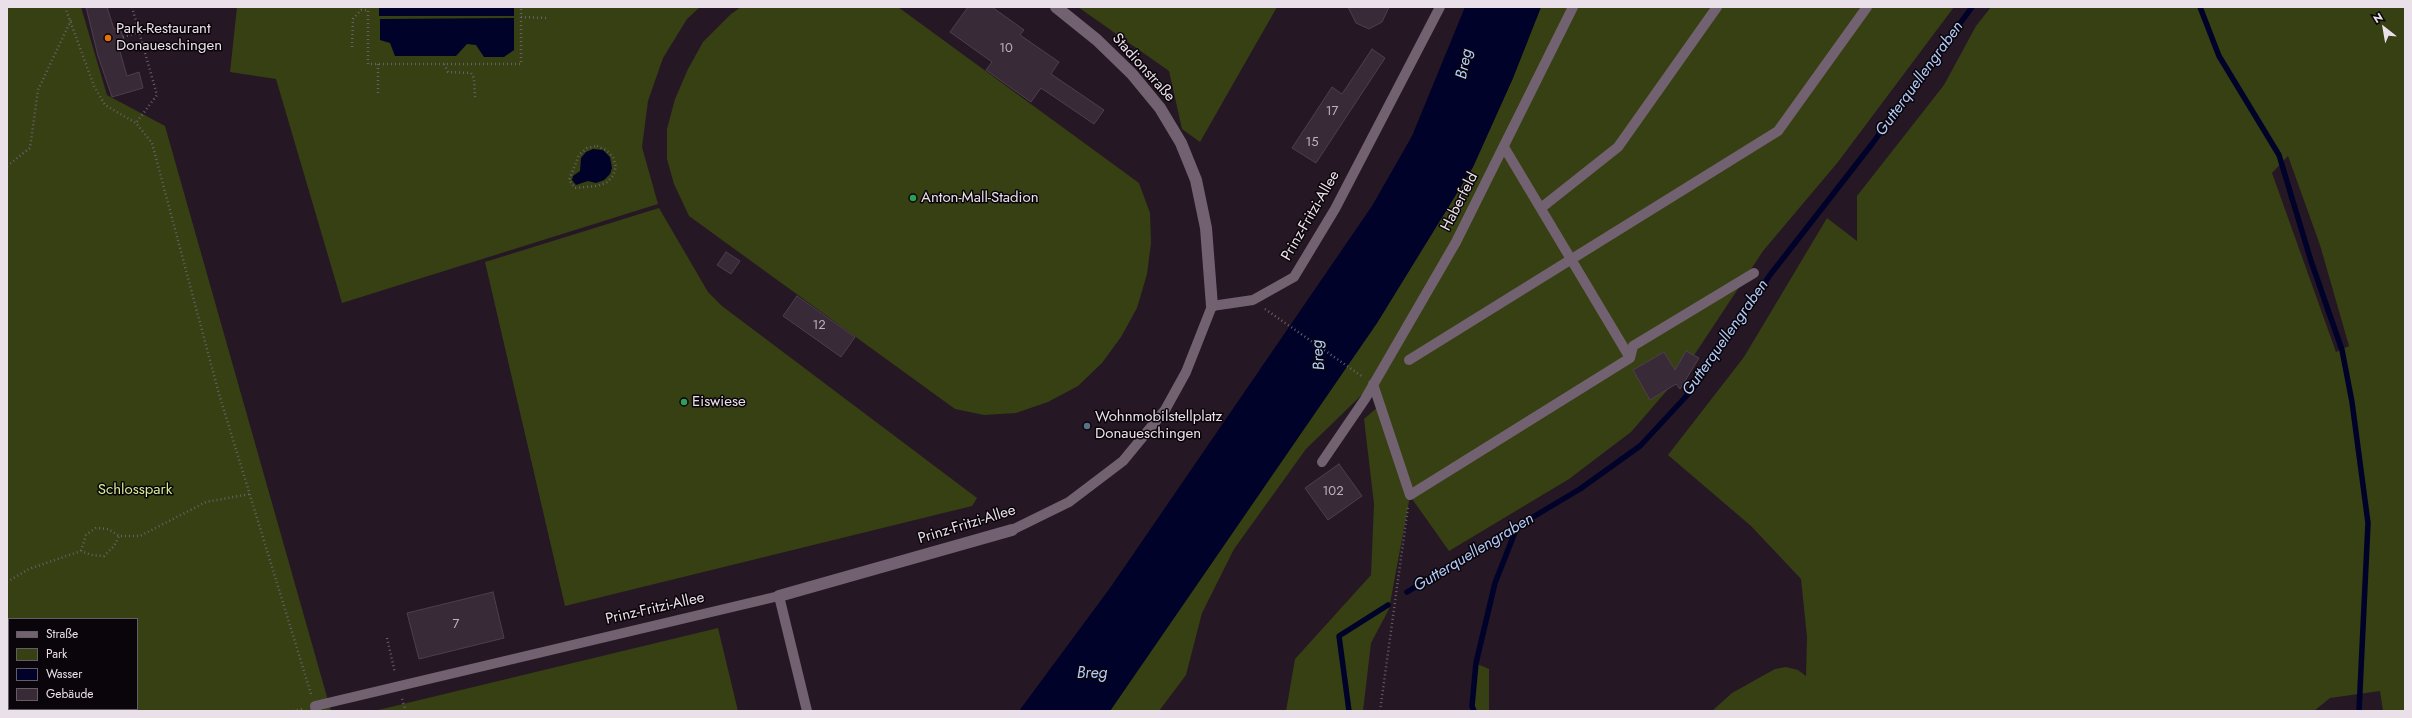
<!DOCTYPE html>
<html>
<head>
<meta charset="utf-8">
<style>
	body { margin:0 }
	#map { position:relative; width:2412px; height:718px; overflow:hidden; background:#251724; font-family:Jost,sans-serif }
	canvas { display:block }
	.frame { position:absolute; inset:0; border:8px solid #eae0e9; pointer-events:none }
	.legend { position:absolute; left:8px; top:618px; width:130px; height:92px; box-sizing:border-box; background:#0a050a; border:1px solid #645d63; margin:0; padding:5px 7px; list-style:none; font-size:12px; color:#eae0e9 }
	.legend li { display:flex; align-items:center; gap:8px; height:20px }
	.legend b { width:20px; border:1px solid #645d63 }
	.north { position:absolute; left:2364px; top:8px; width:40px; height:40px; -webkit-text-stroke:3px #0a050a; paint-order:stroke; rotate:329deg; font-size:11px; font-weight:700; line-height:16px; text-align:center; color:#eae0e9 }
	.north::after { content:''; display:block; margin:auto; width:14px; height:18px; background:#eae0e9; clip-path:polygon(50% 0,100% 100%,50% 72%,0 100%) }
</style>
</head>
<body>
<div id="map">
<canvas width="2412" height="718"></canvas>
<div class="frame"></div>
<ul class="legend">
<li><b style="height:5px;background:#726170"></b>Straße</li>
<li><b style="height:11px;background:#364013"></b>Park</li>
<li><b style="height:11px;background:#000229"></b>Wasser</li>
<li><b style="height:11px;background:#392a38"></b>Gebäude</li>
</ul>
<div class="north">N</div>
</div>
<script>
const c = document.querySelector('canvas').getContext('2d');
c.lineJoin = 'round';
function fill(path, color) { c.fillStyle = color; c.fill(path, 'evenodd'); }
const shape = rows => new Path2D(rows.map(r => 'M' + r).join(''));
function stroke(path, color, width, dash) { c.strokeStyle = color; c.lineWidth = width; c.lineCap = dash ? 'butt' : 'round'; c.setLineDash(dash || []); c.stroke(path); }
function label(font, color, halo, rows, align = 'center') {
  c.font = font + ' Jost,sans-serif'; c.lineWidth = 3; c.setLineDash([]); c.textBaseline = 'middle'; c.strokeStyle = halo; c.fillStyle = color; for (const [text, x, y, turn = 0] of rows) {
    c.save(); c.translate(x, y); c.rotate((+turn || 0) * Math.PI / 180); c.textAlign = isNaN(turn) ? turn : align; if (halo) c.strokeText(text, 0, 0); c.fillText(text, 0, 0); c.restore();
  }
}
fill(shape([
	[7,7,81,7,107,95,165,126,331,711,7,711],
	[9,619,137,619,137,709,9,709],
	[237,7,700,7,687,19,663,58,648,101,642,147,658,204,342,303,276,79,230,72],
	[741,7,898,7,1139,183,1150,213,1151,243,1147,274,1137,308,1121,337,1102,363,1078,386,1048,402,1016,413,984,415,955,409,689,216,674,184,667,159,667,129,675,99,688,69,703,42,731,14],
	[1078,7,1277,7,1200,142,1182,129,1169,71],
	[1541,7,1954,7,1838,162,1763,251,1683,372,1631,432,1569,479,1449,551,1410,496,1389,609,1371,643,1363,711,1286,711,1295,659,1371,575,1374,504,1364,419,1379,406,1373,384,1306,449,1234,549,1202,613,1186,675,1159,711,1110,711,1377,323,1473,167,1513,78],
	[1991,7,2405,7,2405,711,2383,711,2380,691,2330,698,2314,711,1712,711,1732,693,1775,669,1786,667,1798,670,1806,676,1807,637,1801,579,1751,526,1668,455,1744,357,1827,218,1857,241,1857,196,1944,85,1976,26],
	[2288,156,2320,245,2349,346,2336,352,2272,173],
	[659,208,708,292,722,306,977,498,972,506,565,606,485,262],
	[718,628,738,711,374,711],
	[1475,663,1489,669,1489,711,1472,711,1470,707]
]), '#364013');
fill(shape([
	[379,7,514,7,514,16,379,16],
	[1465,7,1541,7,1513,78,1473,167,1377,323,1110,711,1019,711,1110,588,1372,206,1412,136],
	[514,18,514,50,504,57,484,57,476,45,467,44,456,56,395,56,390,43,380,40,380,19],
	[593,149,603,150,610,157,612,168,610,174,604,180,596,183,588,181,576,185,572,180,573,176,580,171,581,158,586,152]
]), '#000229');
stroke(shape([
	[2200,7,2219,56,2279,155,2311,261,2342,350,2352,402,2368,523,2359,711],
	[1407,592,1580,489,1640,446,1692,390,1770,275,1872,144,1972,7],
	[1349,711,1339,636,1388,605],
	[1474,711,1472,706,1476,663,1495,583,1517,527]
]), '#000229', 5.5);
const building = shape([
	[86,7,107,7,114,29,120,28,126,46,119,48,127,76,139,72,143,88,112,97,98,56,86,7],
	[968,7,992,7,1024,30,1020,35,1059,62,1051,74,1104,110,1094,124,1041,88,1031,102,986,70,992,62,950,32,968,7],
	[1348,7,1389,7,1382,22,1369,29,1356,23,1348,7],
	[1372,49,1385,58,1316,163,1292,148,1332,87,1342,94,1372,49],
	[726,252,740,261,731,274,717,265,726,252],
	[797,296,855,337,841,357,783,316,797,296],
	[1686,351,1699,358,1680,389,1676,384,1650,400,1633,370,1664,352,1675,370,1686,351],
	[1339,464,1362,496,1328,520,1305,488,1339,464],
	[493,592,504,638,419,659,407,613,493,592]
]);
fill(building, '#392a38');
stroke(building, '#4e3f4d', 1);
stroke(shape([
	[65,7,94,86,105,105,136,123,152,143,219,394,311,694],
	[132,7,157,95,136,123],
	[368,7,368,64,521,64,521,7],
	[521,17,546,18],
	[123,37,139,32],
	[352,47,353,19,361,10,368,10],
	[444,64,448,72,471,73,474,78,475,98],
	[378,93,378,64],
	[597,146,606,150,613,157,616,167,613,176,606,183,596,186,575,188,569,180,579,155,587,148,597,146],
	[7,166,30,148,38,90,71,20],
	[1265,309,1363,377],
	[81,551,86,535,96,528,108,529,119,536,140,536,206,502,250,494],
	[7,582,29,569,81,551,91,555,104,556,114,546,119,536],
	[387,638,395,673],
	[7,662,9,670],
	[402,699,406,711],
	[19,709,19,711],
	[293,711,302,709],
	[1380,711,1408,507]
]), '#6b5e6a', 2.5, [1, 3]);
stroke(shape([
	[1504,147,1630,358],
	[1541,208,1618,147,1717,7],
	[1409,360,1778,131,1867,7],
	[1373,384,1410,495,1630,358,1633,346,1754,273],
	[1322,462,1365,399,1456,242,1573,7],
	[1012,530,1069,502,1123,461,1165,410,1186,372,1212,306,1253,300,1294,277,1335,209,1440,7],
	[316,711,315,706,779,596,807,711]
]), '#726170', 10);
stroke(shape([
	[1056,7,1097,40,1132,74,1160,108,1181,143,1196,180,1206,228,1212,306],
	[779,596,1012,530]
]), '#726170', 12);
for (const [x, y, r, color] of [
	[108,38,4,"#e8710a"],
	[913,198,4,"#2e9e5b"],
	[684,402,4,"#2e9e5b"],
	[1087,426,4,"#5c6f8a"]
]) { const dot = new Path2D(); dot.arc(x, y, r, 0, 2 * Math.PI); c.fillStyle = color; c.fill(dot); stroke(dot, '#0a050a', 1.5); }
label('13px', '#beb2bd', null, [
	["10",1006,49],
	["17",1332,112],
	["15",1312,143],
	["12",819,326],
	["102",1333,492],
	["7",456,625]
]);
label('15px', '#eae0e9', '#0a050a', [
	["Park-Restaurant",116,29],
	["Donaueschingen",116,46],
	["Anton-Mall-Stadion",921,198],
	["Eiswiese",692,402],
	["Wohnmobilstellplatz",1095,417],
	["Donaueschingen",1095,434]
], 'left');
label('15px', '#eae0e9', '#0a050a', [
	["Stadionstraße",1143,68,48],
	["Haberfeld",1460,202,-63],
	["Prinz-Fritzi-Allee",1311,216,-60],
	["Prinz-Fritzi-Allee",967,525,-17],
	["Prinz-Fritzi-Allee",655,609,-13]
]);
label('15px', '#d4ea93', '#0a050a', [
	["Schlosspark",135,490]
]);
label('italic 16px', '#b1caf7', '#0a050a', [
	["Breg",1465,64,-79],
	["Gutterquellengraben",1920,79,-54],
	["Gutterquellengraben",1726,338,-55],
	["Breg",1319,355,-95],
	["Gutterquellengraben",1474,553,-31],
	["Breg",1092,674]
]);
</script>
</body>
</html>
